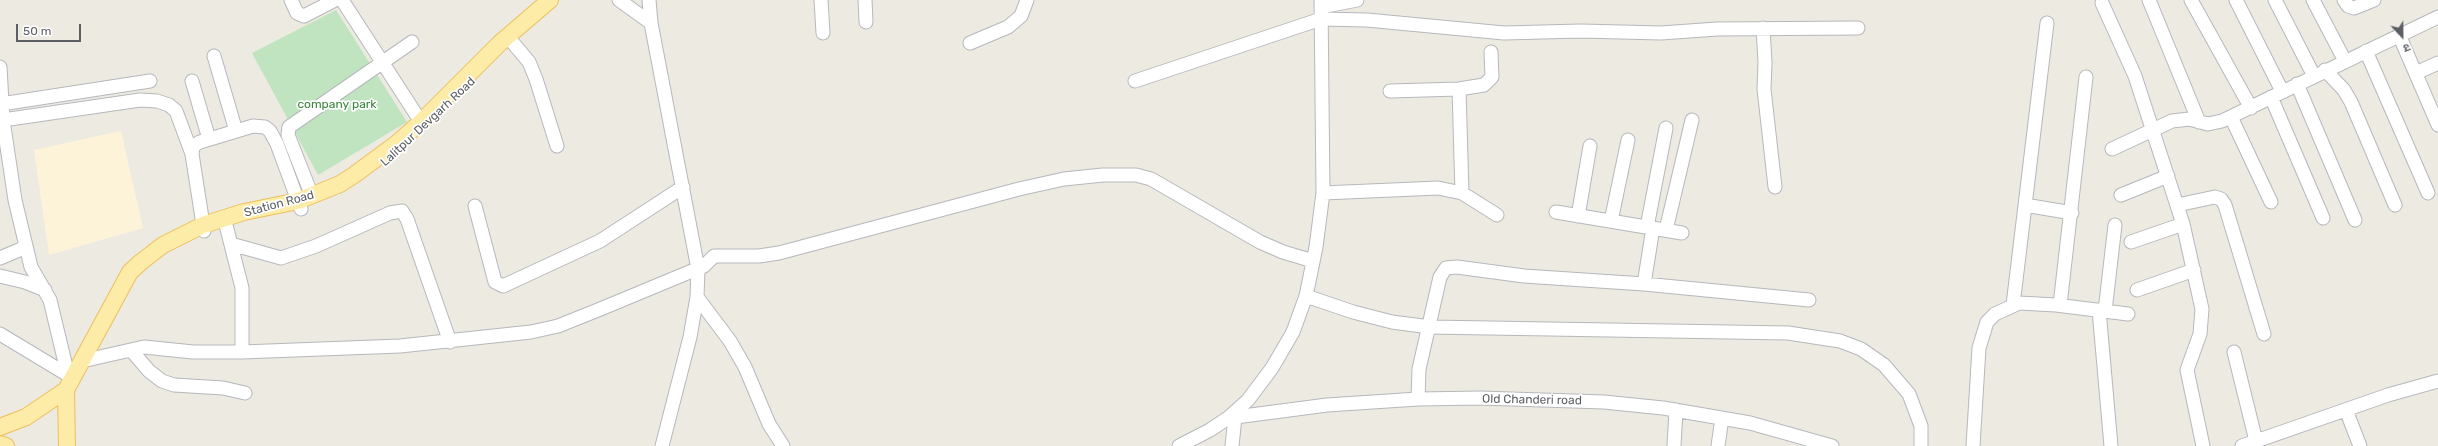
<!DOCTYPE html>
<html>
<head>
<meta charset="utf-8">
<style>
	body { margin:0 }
	#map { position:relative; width:2438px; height:446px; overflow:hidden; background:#edeae2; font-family:Rubik,"Noto Sans Devanagari",sans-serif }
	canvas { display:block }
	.north { position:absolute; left:2382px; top:16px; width:40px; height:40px; -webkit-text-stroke:3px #fff; paint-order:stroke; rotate:158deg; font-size:11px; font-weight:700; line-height:16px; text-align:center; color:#5b5e63 }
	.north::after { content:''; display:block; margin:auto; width:14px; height:18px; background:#5b5e63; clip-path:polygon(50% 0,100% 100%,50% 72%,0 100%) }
	.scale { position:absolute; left:16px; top:24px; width:65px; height:18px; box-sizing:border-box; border:2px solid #5b5e63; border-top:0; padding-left:5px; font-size:12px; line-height:14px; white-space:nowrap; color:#5b5e63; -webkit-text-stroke:3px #fff; paint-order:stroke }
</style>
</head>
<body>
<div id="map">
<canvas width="2438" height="446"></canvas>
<div class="north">उ</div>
<div class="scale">50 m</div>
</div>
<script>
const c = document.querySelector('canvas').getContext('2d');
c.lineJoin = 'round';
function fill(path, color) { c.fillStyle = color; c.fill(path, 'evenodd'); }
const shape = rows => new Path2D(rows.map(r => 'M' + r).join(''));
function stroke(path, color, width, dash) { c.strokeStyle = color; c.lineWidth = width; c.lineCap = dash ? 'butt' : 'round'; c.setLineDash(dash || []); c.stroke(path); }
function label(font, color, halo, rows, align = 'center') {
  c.font = font + ' Rubik,sans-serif'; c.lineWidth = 3.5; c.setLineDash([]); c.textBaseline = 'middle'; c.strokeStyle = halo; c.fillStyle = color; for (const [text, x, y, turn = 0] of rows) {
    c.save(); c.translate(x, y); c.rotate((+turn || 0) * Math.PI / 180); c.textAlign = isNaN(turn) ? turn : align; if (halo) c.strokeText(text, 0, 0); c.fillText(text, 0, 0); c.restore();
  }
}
fill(shape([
	[121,131,143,228,49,255,34,150]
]), '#fdf3d8');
fill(shape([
	[336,10,407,122,318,175,252,53]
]), '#c0e4bf');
const minor = shape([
	[291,0,297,13,304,16,335,0],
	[342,0,421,122],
	[619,0,651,23],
	[649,0,651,23,698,269,697,297,690,337,662,446],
	[821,0,823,33],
	[865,0,866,22],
	[2149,0,2199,122],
	[2191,0,2251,108],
	[2236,0,2282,91],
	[2275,0,2314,76],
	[2313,0,2345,61],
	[2344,0,2348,6,2354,8,2374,0],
	[2102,3,2135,76,2183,224,2202,309,2200,334,2187,370,2203,446],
	[1321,7,1357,0],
	[1763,28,1765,62,1764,89,1775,187],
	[2399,35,2438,125],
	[513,43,529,62,536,79,557,146],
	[970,43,1008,27,1021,16,1027,0],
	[2366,51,2428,193],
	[214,56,236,131],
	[0,67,3,120,15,200,31,267,50,300,68,375,72,379],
	[2325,70,2344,90,2351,102,2395,205],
	[2416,73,2438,63],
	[192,81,209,139],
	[1135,81,1321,19,1367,20,1504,33,1581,31,1661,33,1717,29,1858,28],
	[2297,84,2355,220],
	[1459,89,1462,193],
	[1390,91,1459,89,1484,85,1492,77,1491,52],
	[2271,97,2323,218],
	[1,104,150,81],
	[2231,117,2271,202],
	[3,120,140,100,157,101,169,105,176,111,192,154],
	[2112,149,2172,121,2189,119,2208,124,2222,121,2438,17],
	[1323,193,1438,188,1462,193,1497,215],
	[2121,195,2168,176],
	[312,196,288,135,289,127,412,42],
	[2025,205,2072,213],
	[2177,205,2215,197,2221,199,2225,205,2264,334],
	[475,206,494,278,495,282,503,286,600,241,683,187],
	[1556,212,1682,233],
	[1578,216,1590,146],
	[1611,221,1628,140],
	[226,225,242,288,242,352],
	[1647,227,1666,128],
	[1666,230,1692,120],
	[204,231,192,154,193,146,200,142,253,126,265,127,270,131,277,144,301,209],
	[2131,242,2183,224],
	[231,244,281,258,316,246,390,213,402,211,407,219,450,342],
	[0,258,26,247],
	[0,276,25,282,45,290],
	[1644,284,1653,228],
	[2137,290,2194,270],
	[1306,296,1353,312,1392,322,1430,327,1788,333,1840,341,1861,349,1884,365,1909,394,1921,426,1921,446],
	[697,297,730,341,745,367,769,424,783,446],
	[2013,305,2047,23],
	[2060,305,2086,77],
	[2099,310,2111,446],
	[2105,311,2115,225],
	[0,334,68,375],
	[131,350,149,371,162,381,174,385,223,388,245,393],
	[2234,352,2256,441],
	[82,361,144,347,193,352,242,352,400,346,531,332,558,326,598,310,704,266,714,256,759,256,779,253,1019,189,1064,179,1103,175,1136,175,1151,179,1260,242,1283,252,1313,261],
	[1418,399,1419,369,1440,277,1446,268,1457,267,1524,276,1644,284,1809,300],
	[2346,410,2360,446],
	[1228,418,1327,405,1418,399,1480,398,1604,402,1663,408,1750,423,1832,446],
	[1179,446,1210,430,1228,418,1248,400,1272,368,1293,332,1306,296,1316,247,1323,193,1321,0],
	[1232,446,1235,417],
	[1674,446,1676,410],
	[1718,446,1722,418],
	[1973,446,1979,348,1987,322,1995,314,2019,303,2056,305,2128,314],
	[2242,446,2388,395,2438,381]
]);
const major = shape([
	[66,390,67,446],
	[0,427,26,417,66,390,130,272,141,262,163,245,203,225,244,212,298,201,340,184,354,175,396,144,421,122,500,43,550,0],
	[0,444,6,446]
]);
stroke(minor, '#b5b8bc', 15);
stroke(major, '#edbf5b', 18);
stroke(minor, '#fff', 13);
stroke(major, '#fdeca8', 16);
label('12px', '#378538', '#fff', [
	["company park",337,105]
]);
label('12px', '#5b5e63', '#fff', [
	["Lalitpur Devgarh Road",428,122,-43],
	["Station Road",279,204,-15],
	["Old Chanderi road",1532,400,1]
]);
</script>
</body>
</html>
